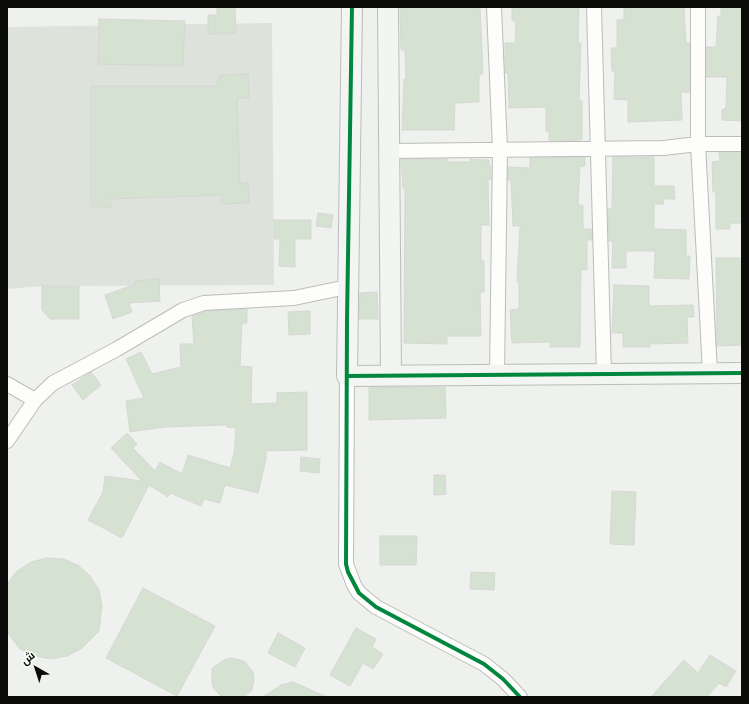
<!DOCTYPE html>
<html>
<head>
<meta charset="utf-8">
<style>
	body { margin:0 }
	#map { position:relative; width:749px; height:704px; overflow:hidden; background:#eff1ee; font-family:"Fira Sans Condensed",Cairo,sans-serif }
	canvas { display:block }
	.frame { position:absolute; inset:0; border:8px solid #0b0c0a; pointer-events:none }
	.north { position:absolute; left:16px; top:648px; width:40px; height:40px; -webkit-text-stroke:3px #fbfffa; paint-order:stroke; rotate:321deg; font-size:11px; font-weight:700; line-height:16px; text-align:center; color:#0b0c0a }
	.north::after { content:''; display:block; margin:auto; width:14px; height:18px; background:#0b0c0a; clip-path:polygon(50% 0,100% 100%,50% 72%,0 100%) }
</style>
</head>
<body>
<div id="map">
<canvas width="749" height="704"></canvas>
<div class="frame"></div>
<div class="north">ش</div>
</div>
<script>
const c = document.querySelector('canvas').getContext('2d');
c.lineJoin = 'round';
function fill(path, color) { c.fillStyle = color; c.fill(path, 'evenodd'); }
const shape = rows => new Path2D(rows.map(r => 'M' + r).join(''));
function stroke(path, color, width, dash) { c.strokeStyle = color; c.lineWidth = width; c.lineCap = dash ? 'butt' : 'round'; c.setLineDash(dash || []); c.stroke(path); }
fill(shape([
	[272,23,274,285,42,286,7,289,7,27]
]), '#dde2db');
const building = shape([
	[217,7,235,7,236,33,208,34,208,15,217,15,217,7],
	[400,7,480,7,483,74,479,74,479,102,455,103,454,130,402,130,404,79,406,79,405,50,401,50,400,7],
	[512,7,579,7,578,43,581,43,579,101,582,101,582,140,549,141,549,131,546,131,546,107,509,108,508,73,505,73,505,43,515,43,516,21,512,21,512,7],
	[624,7,684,7,686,43,690,43,690,92,681,92,682,120,628,122,628,100,614,99,615,71,612,71,611,48,617,48,617,20,624,20,624,7],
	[721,7,742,7,742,121,722,120,722,110,726,108,727,77,706,77,706,47,716,47,718,16,721,16,721,7],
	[99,19,185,21,183,66,98,64,99,19],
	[248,74,249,98,237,98,240,183,248,183,249,203,221,204,221,195,109,199,112,207,91,207,91,86,217,86,220,75,248,74],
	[719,152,742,152,742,223,730,223,730,229,716,229,716,192,713,192,712,162,720,161,719,152],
	[585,157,585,166,580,166,578,205,583,205,583,229,592,229,592,240,587,240,587,270,581,269,580,347,550,347,550,342,512,343,510,310,519,309,519,282,517,282,520,226,513,226,511,180,508,180,508,167,530,168,530,158,585,157],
	[613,157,654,157,654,186,674,186,675,199,663,199,664,204,654,204,654,229,686,230,686,256,690,256,689,279,654,278,655,251,626,251,626,268,612,268,613,241,609,241,608,209,612,209,613,157],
	[401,159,448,159,448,162,470,162,470,159,489,160,489,166,491,166,491,179,488,179,489,225,481,225,481,261,484,261,484,292,480,292,481,336,447,336,447,344,404,343,405,188,403,188,401,159],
	[318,213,333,215,331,228,316,226,318,213],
	[274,220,311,220,311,239,295,239,295,267,279,266,280,239,274,239,274,220],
	[716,258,742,258,742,345,717,346,716,258],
	[159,279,160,301,129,303,132,312,113,319,105,295,136,284,135,281,159,279],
	[614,285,649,286,649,306,693,305,694,317,687,317,688,343,650,344,650,347,623,347,623,333,612,333,614,285],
	[42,286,79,286,79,319,50,319,42,310,42,286],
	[377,292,378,319,359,319,360,293,377,292],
	[247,309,247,323,242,323,240,366,252,367,251,404,277,403,277,393,307,392,307,450,266,451,266,459,258,493,225,485,220,503,204,499,201,506,170,493,168,497,149,485,122,538,88,520,103,492,105,476,142,481,111,448,127,433,137,444,133,448,155,471,160,462,182,474,188,455,230,468,234,454,236,428,227,427,227,425,164,427,130,432,126,401,144,398,126,359,141,352,152,374,181,367,180,344,194,344,192,316,206,311,247,309],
	[310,311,310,334,289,335,288,312,310,311],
	[91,372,101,385,83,400,72,385,91,372],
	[369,387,445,387,446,418,369,420,369,387],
	[301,457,320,459,319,473,300,471,301,457],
	[434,475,445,475,446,494,434,495,434,475],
	[612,491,636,492,634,545,610,544,612,491],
	[380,536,417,536,416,565,380,565,380,536],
	[47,558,63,559,78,565,90,576,99,590,102,606,99,631,81,649,67,656,51,659,35,656,20,649,7,632,7,584,16,572,31,562,47,558],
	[471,572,495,573,494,590,470,589,471,572],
	[143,588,215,626,177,696,106,658,143,588],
	[356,628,376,639,372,647,383,654,373,669,363,663,350,686,330,675,356,628],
	[278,633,305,648,295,667,268,653,278,633],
	[710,655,736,671,726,687,719,683,707,697,651,697,684,660,698,673,710,655],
	[231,658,244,661,253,672,254,679,252,690,244,697,222,697,214,689,212,683,212,668,224,660,231,658],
	[293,682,327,697,263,697,281,685,293,682]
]);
fill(building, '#d5e1d1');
stroke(building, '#d6d7d5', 1);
const street = shape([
	[494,7,500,149,497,375],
	[594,7,604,374],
	[698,7,698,144,710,373],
	[390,151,663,148,698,144,742,144],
	[347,376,346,564,354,585,359,593,376,607,484,664,503,679,520,697],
	[7,384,35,400],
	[7,441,35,400,53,383,117,349,183,310,204,303,294,298,347,287]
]);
const secondary = shape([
	[352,7,347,376,742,373],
	[388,7,391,375]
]);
stroke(street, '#bbbdba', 16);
stroke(secondary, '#bbbdba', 22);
stroke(street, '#fdfdfc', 14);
stroke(secondary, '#f3f5f3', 20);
stroke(shape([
	[352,7,347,320,346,564,348,572,359,593,376,607,484,664,503,679,520,697],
	[347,376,742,373]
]), '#00873e', 4);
</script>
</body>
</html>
